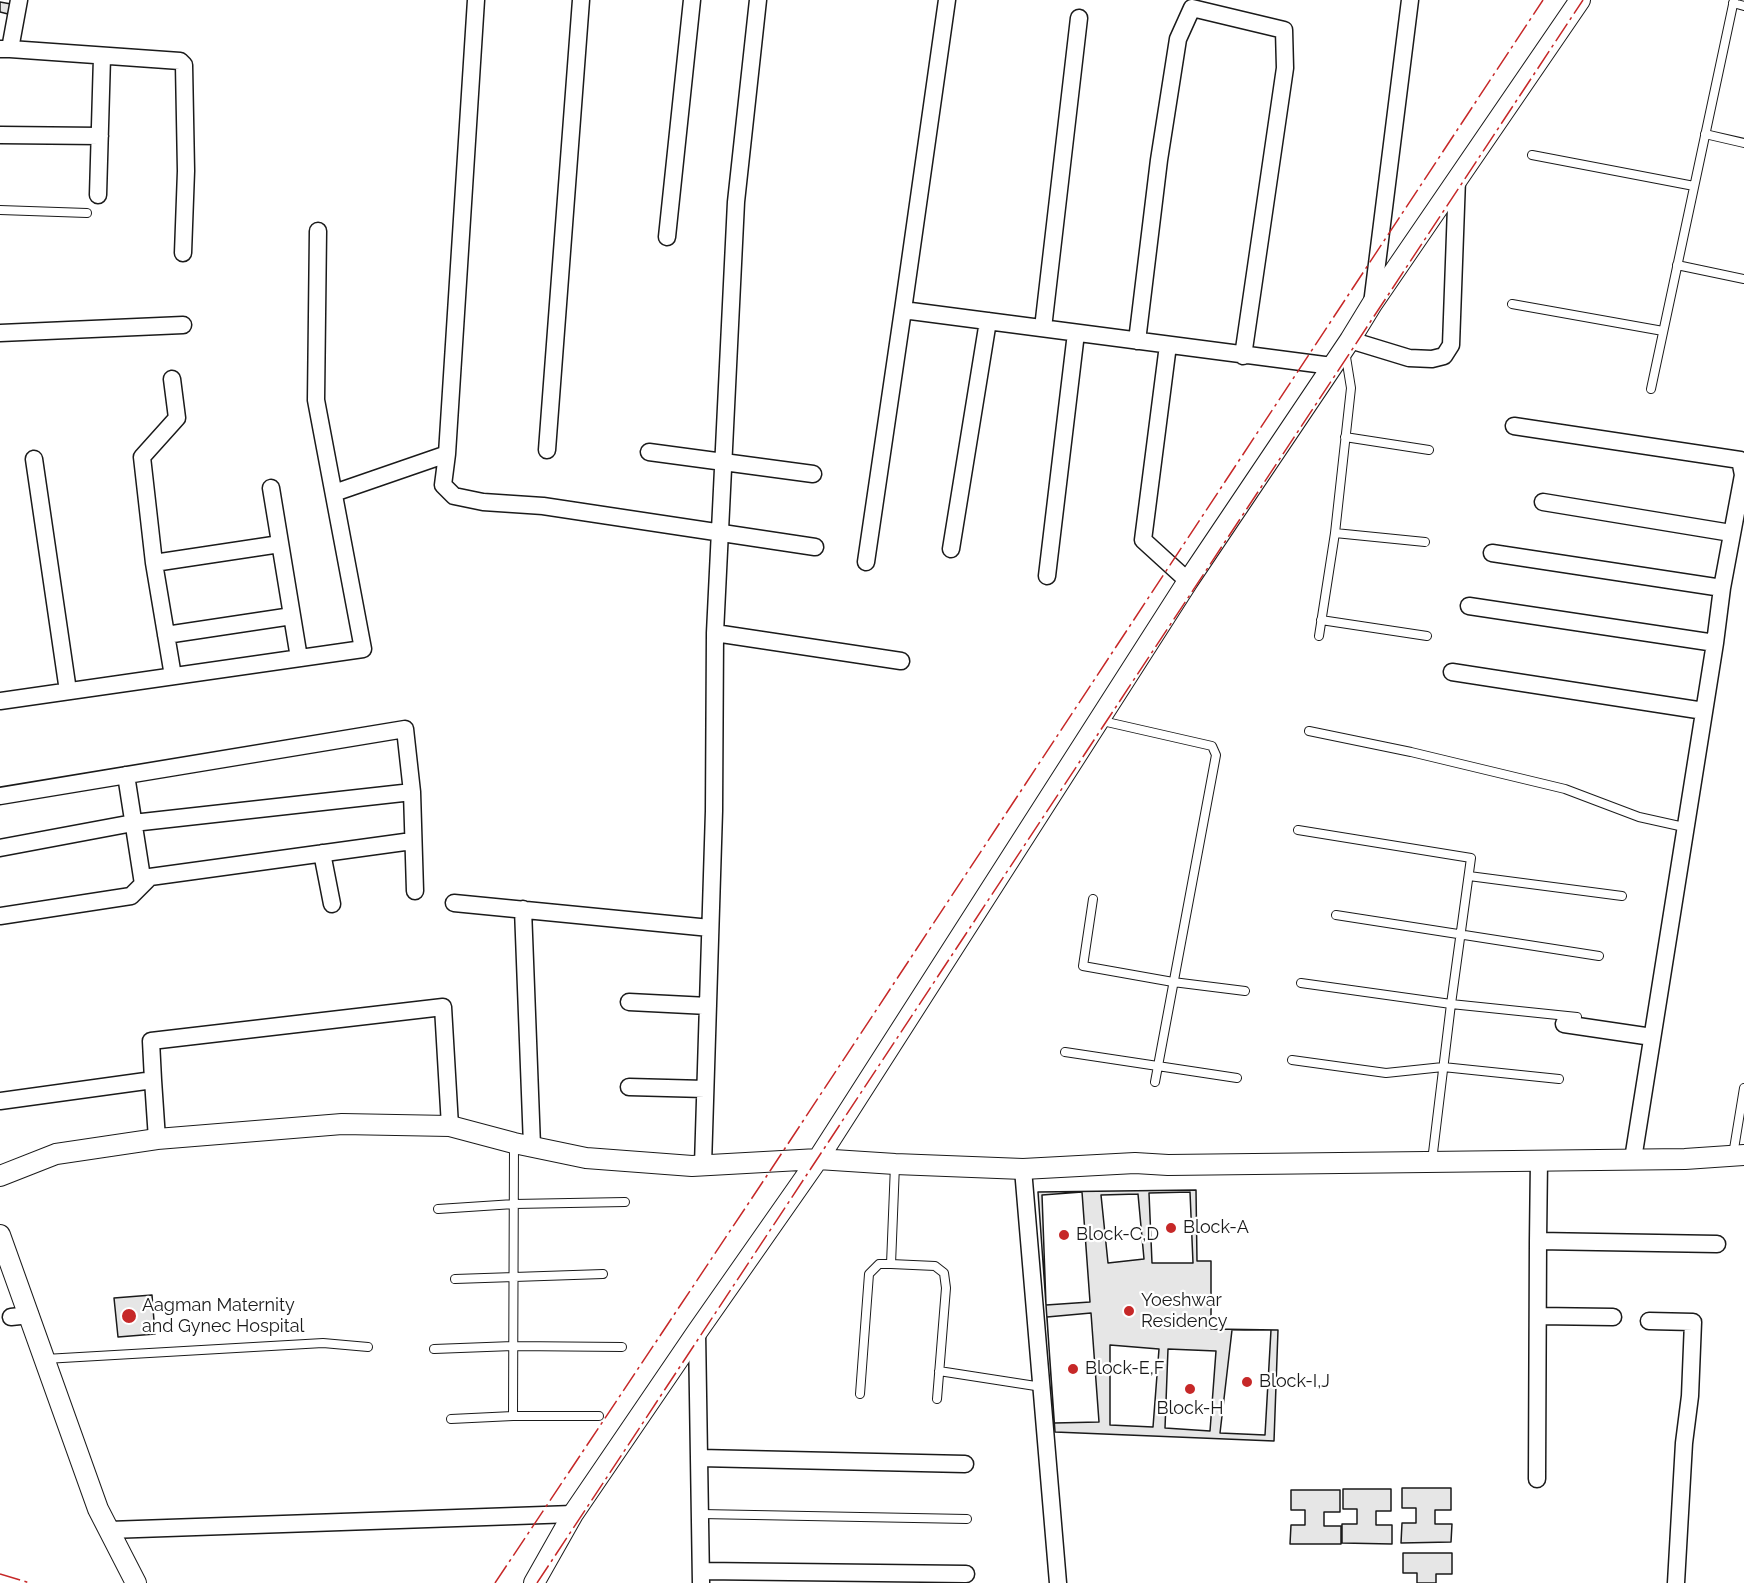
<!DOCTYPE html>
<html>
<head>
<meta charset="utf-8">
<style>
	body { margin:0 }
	canvas { display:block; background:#fff }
</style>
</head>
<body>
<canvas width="1744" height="1583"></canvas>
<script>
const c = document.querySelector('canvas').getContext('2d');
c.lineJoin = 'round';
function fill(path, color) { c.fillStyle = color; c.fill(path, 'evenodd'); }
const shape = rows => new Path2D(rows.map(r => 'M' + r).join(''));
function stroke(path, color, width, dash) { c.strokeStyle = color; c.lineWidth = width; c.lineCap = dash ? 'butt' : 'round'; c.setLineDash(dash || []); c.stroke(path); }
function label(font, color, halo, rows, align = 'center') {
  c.font = font + ' Raleway,sans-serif'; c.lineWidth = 4.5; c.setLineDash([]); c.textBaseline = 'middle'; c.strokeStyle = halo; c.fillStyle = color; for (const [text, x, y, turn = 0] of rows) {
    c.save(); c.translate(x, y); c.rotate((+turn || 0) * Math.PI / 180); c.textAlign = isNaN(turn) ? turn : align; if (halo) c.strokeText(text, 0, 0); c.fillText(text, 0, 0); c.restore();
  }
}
const building = shape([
	[0,2,11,4,8,14,0,12,0,2],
	[1196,1190,1197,1261,1211,1261,1211,1329,1278,1330,1274,1441,1055,1432,1038,1192,1196,1190],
	[1082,1192,1090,1302,1046,1305,1042,1195,1082,1192],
	[1190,1192,1193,1263,1152,1263,1149,1193,1190,1192],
	[1138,1194,1144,1259,1108,1263,1101,1195,1138,1194],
	[152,1295,155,1334,118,1337,114,1298,152,1295],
	[1091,1313,1099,1422,1054,1423,1047,1317,1091,1313],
	[1232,1330,1271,1330,1265,1435,1220,1433,1232,1330],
	[1110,1345,1159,1349,1153,1427,1110,1425,1110,1345],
	[1168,1349,1216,1351,1210,1431,1165,1428,1168,1349],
	[1402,1488,1451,1488,1451,1510,1435,1510,1435,1524,1452,1524,1451,1542,1401,1543,1402,1523,1416,1523,1416,1508,1402,1508,1402,1488],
	[1343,1489,1391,1489,1391,1511,1376,1511,1376,1525,1392,1525,1392,1544,1342,1543,1342,1524,1357,1524,1357,1509,1343,1509,1343,1489],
	[1291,1490,1340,1490,1340,1512,1324,1512,1324,1526,1341,1526,1341,1544,1290,1544,1291,1525,1305,1525,1305,1510,1291,1510,1291,1490],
	[1403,1553,1452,1553,1452,1574,1436,1574,1436,1583,1417,1583,1417,1573,1403,1573,1403,1553]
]);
fill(building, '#e6e6e6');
stroke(building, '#1a1a1a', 1.5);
const service = shape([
	[1733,3,1744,6],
	[1705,134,1744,143],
	[1532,155,1694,186],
	[0,210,87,213],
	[1677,265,1744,279],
	[1512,304,1663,331],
	[1651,389,1734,0],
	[1345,437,1429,450],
	[1335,533,1425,542],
	[1321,620,1427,636],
	[1319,636,1335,533,1351,388,1345,351],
	[1098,720,1212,746,1216,755,1155,1082],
	[1309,731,1411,752,1565,789,1639,817,1684,827],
	[1298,830,1471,858,1451,1004,1432,1161],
	[1469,876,1622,896],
	[1093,899,1083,966,1173,982,1245,991],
	[1336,915,1599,956],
	[1301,983,1451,1004,1577,1017],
	[1065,1052,1237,1078],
	[1292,1060,1386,1073,1443,1067,1559,1079],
	[514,1143,513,1416,599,1416],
	[1733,1155,1744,1088],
	[895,1165,891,1264,935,1266,944,1273,946,1288,937,1399],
	[438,1209,514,1204,625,1202],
	[455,1279,603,1274],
	[434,1349,513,1346,622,1347],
	[45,1359,323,1343,368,1347],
	[939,1371,1042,1387],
	[860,1394,869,1274,879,1264,891,1264],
	[451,1419,513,1416],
	[701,1514,967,1519]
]);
const minor = shape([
	[1,49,10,49,19,0],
	[10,49,180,61,184,65,186,171,183,253],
	[0,135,100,136],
	[98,195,102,57],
	[667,237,692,0],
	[1372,304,1410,0],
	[903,310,947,0],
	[1043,328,1079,18],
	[0,333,183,325],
	[1350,340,1409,358,1432,359,1444,356,1451,345,1457,179],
	[1137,341,1159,160,1178,39,1192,8,1284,30,1285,68,1243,356],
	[1168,345,1143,540,1188,581],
	[172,379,177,418,142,457,154,563,173,676],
	[1514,426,1740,460,1743,475,1722,588,1715,643,1633,1159],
	[547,450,581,0],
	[649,452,813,474],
	[447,454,476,0],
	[34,459,68,691],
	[271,488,299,658],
	[334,493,447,454,443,485,454,496,483,502,543,506,815,547],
	[1543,502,1731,533],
	[951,549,988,321],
	[1492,553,1722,588],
	[866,562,903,310,1332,366],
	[154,563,280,544],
	[1047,576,1076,333],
	[1469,606,1715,643],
	[715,633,901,661],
	[166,635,292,616],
	[1452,672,1704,711],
	[0,701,363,649,316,400,318,231],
	[126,775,143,884],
	[412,792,415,891],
	[0,796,405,729,412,792,133,823,0,848],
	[322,853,332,904],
	[454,903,710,928],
	[523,909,532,1146],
	[0,916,131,896,150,877,412,841],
	[629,1002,708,1006],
	[1564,1024,1652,1037],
	[153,1080,151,1041,443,1007,450,1126],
	[629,1087,705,1089],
	[0,1101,153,1080,157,1139],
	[1539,1160,1538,1241,1717,1244],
	[703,1165,714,811,715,633,736,202,758,0],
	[1023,1169,1058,1583],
	[1538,1316,1613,1317],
	[11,1317,30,1315],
	[1649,1321,1693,1322,1690,1396,1684,1443,1676,1583],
	[697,1332,701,1583],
	[700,1458,965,1464],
	[1537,1479,1538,1241],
	[109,1530,573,1514],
	[702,1571,966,1574]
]);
const tertiary = shape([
	[0,1176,56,1154,157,1139,342,1124,450,1126,514,1143,586,1158,692,1166,818,1159,895,1164,1023,1169,1135,1163,1168,1165,1685,1159,1744,1155],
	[0,1235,98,1509,136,1583],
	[534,1583,573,1514,697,1332,818,1159,1188,581,1350,340,1372,304,1580,0]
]);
stroke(service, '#1a1a1a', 10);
stroke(minor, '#1a1a1a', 19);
stroke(tertiary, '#1a1a1a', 22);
stroke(service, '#fff', 8);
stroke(minor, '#fff', 16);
stroke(tertiary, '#fff', 20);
stroke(shape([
	[0,1574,30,1583],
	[495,1583,770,1171,1543,0],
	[537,1583,1583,0]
]), '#c62828', 1.5, [21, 4.5, 3, 4.5]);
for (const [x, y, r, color] of [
	[1171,1228,6,"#c62828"],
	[1064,1235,6,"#c62828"],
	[1129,1311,6,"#c62828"],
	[129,1316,8,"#c62828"],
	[1073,1369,6,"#c62828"],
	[1247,1382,6,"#c62828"],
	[1190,1389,6,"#c62828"]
]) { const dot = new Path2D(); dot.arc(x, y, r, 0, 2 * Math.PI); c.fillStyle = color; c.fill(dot); stroke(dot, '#fff', 2); }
label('18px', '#1a1a1a', '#fff', [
	["Block-A",1183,1228],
	["Block-C,D",1076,1235],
	["Yoeshwar",1141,1301],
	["Residency",1141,1322],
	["Aagman Maternity",142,1306],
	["and Gynec Hospital",142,1327],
	["Block-E,F",1085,1369],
	["Block-I,J",1259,1382],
	["Block-H",1190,1409,"center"]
], 'left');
</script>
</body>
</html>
